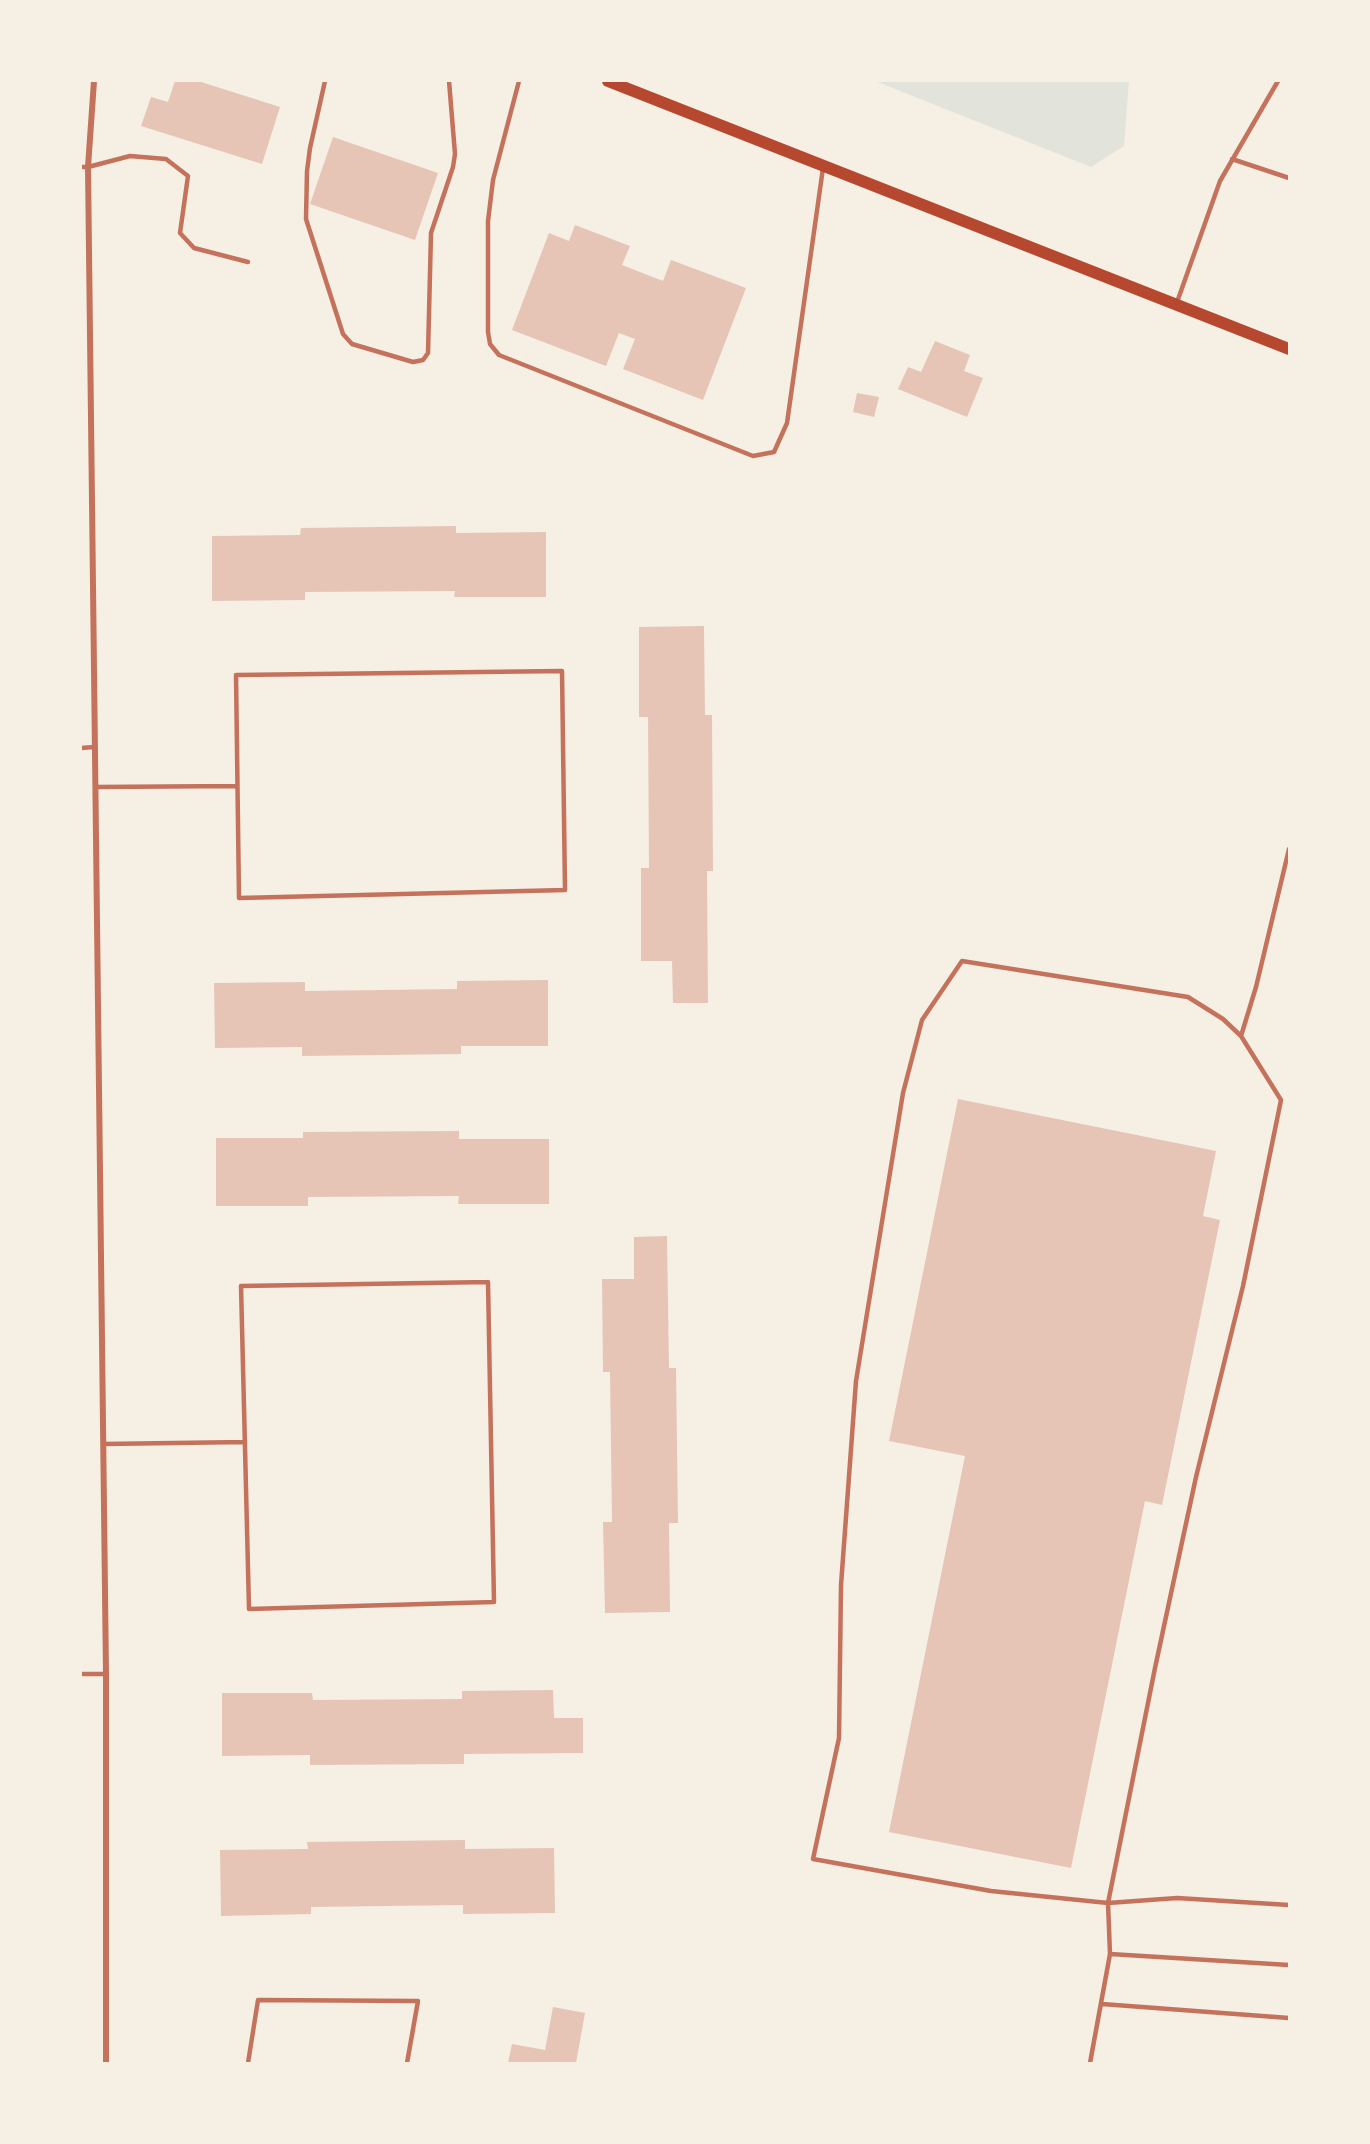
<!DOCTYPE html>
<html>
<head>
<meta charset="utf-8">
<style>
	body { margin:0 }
	#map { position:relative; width:1370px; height:2144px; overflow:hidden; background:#f6efe4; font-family:"Fira Sans Condensed",sans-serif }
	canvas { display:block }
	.frame { position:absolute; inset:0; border:82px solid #f6efe4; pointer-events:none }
</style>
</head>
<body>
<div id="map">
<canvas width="1370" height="2144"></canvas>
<div class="frame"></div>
</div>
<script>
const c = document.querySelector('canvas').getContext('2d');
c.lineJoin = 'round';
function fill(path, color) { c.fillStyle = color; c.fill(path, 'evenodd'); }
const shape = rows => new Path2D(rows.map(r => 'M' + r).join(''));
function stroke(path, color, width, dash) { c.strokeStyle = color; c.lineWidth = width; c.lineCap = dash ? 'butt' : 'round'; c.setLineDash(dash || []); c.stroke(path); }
fill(shape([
	[875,81,1129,81,1124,146,1091,167]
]), '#e2e4dc');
fill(shape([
	[175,81,198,81,280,107,262,164,141,126,151,97,168,102],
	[333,137,438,173,415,240,310,204],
	[575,225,630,246,622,265,663,281,671,260,746,288,703,400,623,369,635,339,619,333,606,366,512,330,549,233,569,241],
	[935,341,970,355,964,371,983,378,967,417,898,389,908,367,921,372],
	[857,393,879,397,874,417,853,412],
	[456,526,456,533,546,532,546,597,454,597,455,591,305,592,305,600,212,601,212,536,300,535,301,528],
	[704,626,705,715,712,715,713,871,707,871,708,1003,673,1003,672,961,641,961,641,868,649,868,648,717,639,717,639,627],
	[548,980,548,1046,461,1046,461,1054,302,1056,302,1047,215,1048,214,983,305,982,305,991,457,989,457,981],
	[958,1099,1216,1151,1203,1216,1220,1220,1162,1505,1145,1501,1071,1868,889,1832,965,1456,889,1441],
	[459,1131,459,1139,549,1139,549,1204,458,1204,459,1196,308,1197,308,1206,216,1206,216,1138,303,1138,303,1132],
	[667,1236,669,1368,676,1368,678,1523,669,1523,670,1612,605,1613,603,1522,612,1522,610,1372,603,1372,602,1279,634,1279,634,1237],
	[553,1690,554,1718,583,1718,583,1753,464,1754,464,1764,310,1765,310,1755,222,1756,222,1693,312,1693,313,1700,462,1699,462,1691],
	[465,1840,465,1849,554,1848,555,1913,463,1914,463,1905,311,1907,311,1914,221,1916,220,1850,308,1849,307,1842],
	[553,2007,585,2013,576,2063,508,2063,512,2044,545,2050]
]), '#e6c5b7');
stroke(shape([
	[325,81,310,148,307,171,306,219,343,334,352,344,413,362,423,360,428,353,431,233,453,167,455,154,449,81],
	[519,81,493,180,488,221,488,332,490,344,499,355,753,456,774,452,787,423,823,168],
	[1232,159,1289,178],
	[81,167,88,167,130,156,166,159,188,176,180,233,194,248,248,262],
	[1176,305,1220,181,1278,81],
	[562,671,565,890,239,898,236,675,562,671],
	[81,748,94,747],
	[96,787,237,786],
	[1241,1036,1256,987,1289,849],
	[488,1282,494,1602,249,1609,241,1286,488,1282],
	[103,1444,245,1442],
	[81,1674,106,1674],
	[1110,1954,1289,1965],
	[1102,2004,1289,2018],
	[248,2063,258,2000,418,2001,407,2063],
	[1090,2063,1110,1954,1108,1903,1155,1668,1196,1477,1243,1286,1281,1100,1241,1036,1223,1019,1188,997,962,961,922,1020,903,1093,856,1381,841,1585,839,1738,813,1859,991,1891,1108,1903,1177,1898,1289,1905]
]), '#c5725c', 4.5);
stroke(shape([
	[94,81,88,167,106,1674,106,2063]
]), '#c5725c', 6);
stroke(shape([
	[608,81,1289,349]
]), '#b5482f', 12);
</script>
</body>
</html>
